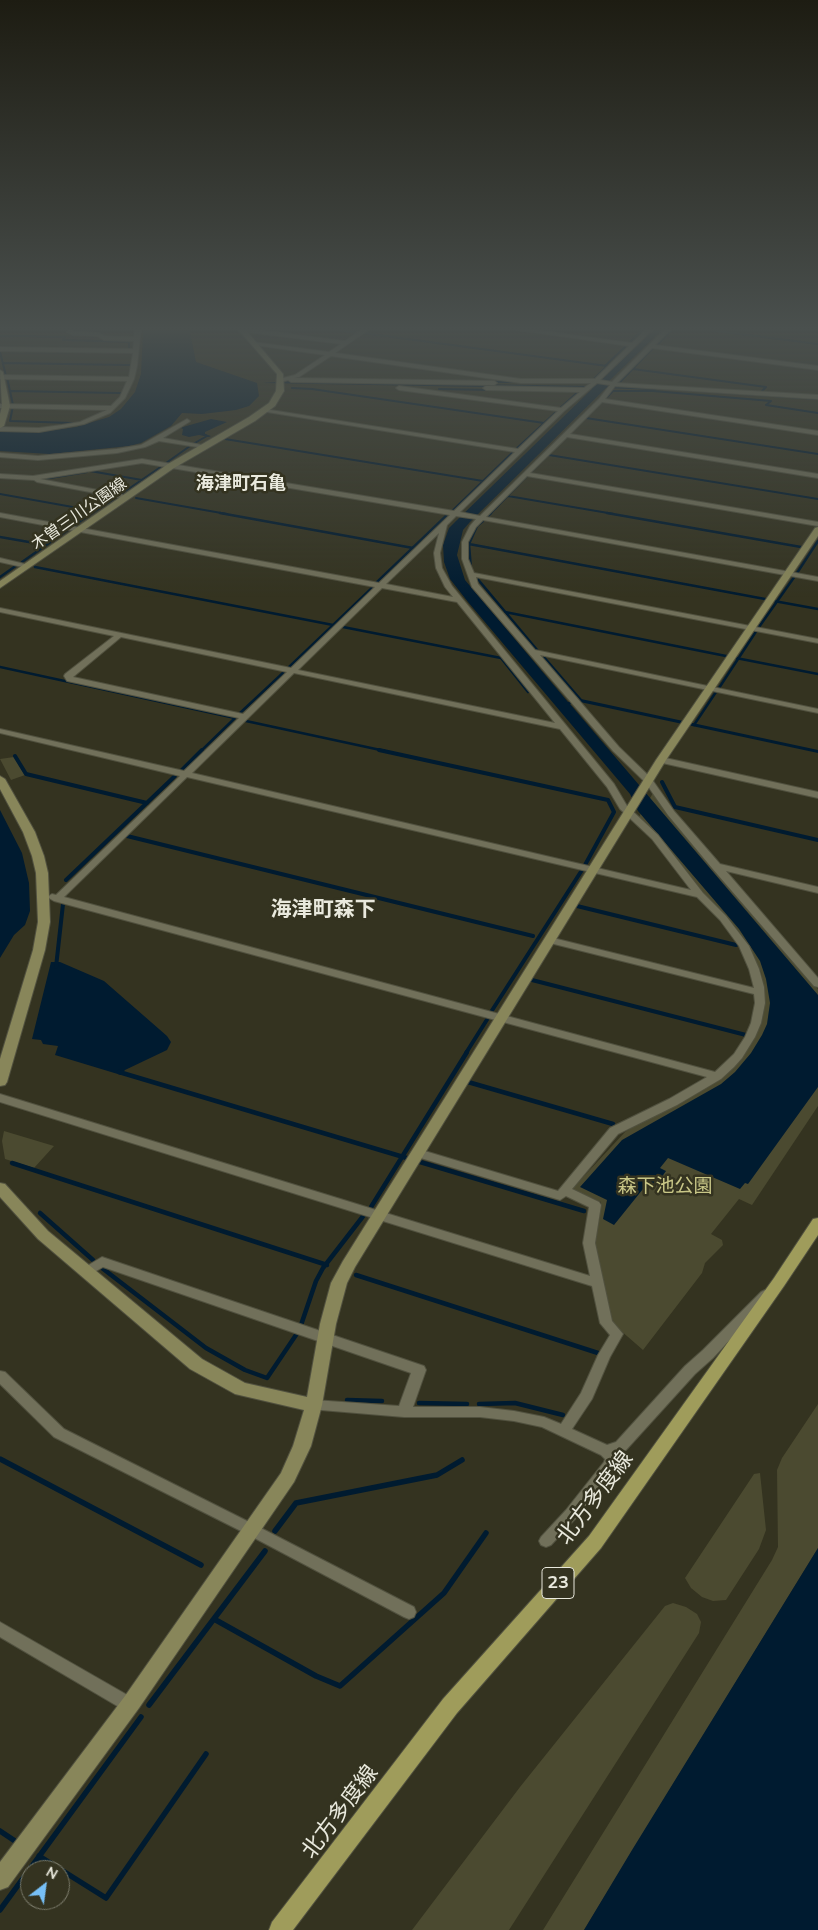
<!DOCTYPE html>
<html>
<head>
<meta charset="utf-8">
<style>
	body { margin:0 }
	#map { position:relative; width:818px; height:1930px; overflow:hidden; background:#343320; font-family:Mulish,sans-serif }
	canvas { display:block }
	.north { position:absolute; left:20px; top:1860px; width:50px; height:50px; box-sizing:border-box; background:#343320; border:1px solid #7c7c6c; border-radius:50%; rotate:30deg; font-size:14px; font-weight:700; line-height:20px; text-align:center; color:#e9e9dd }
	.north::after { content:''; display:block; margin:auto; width:18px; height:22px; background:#77c0f7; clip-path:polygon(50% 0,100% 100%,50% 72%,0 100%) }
</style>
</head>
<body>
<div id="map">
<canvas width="818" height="1930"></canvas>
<div class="north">N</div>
</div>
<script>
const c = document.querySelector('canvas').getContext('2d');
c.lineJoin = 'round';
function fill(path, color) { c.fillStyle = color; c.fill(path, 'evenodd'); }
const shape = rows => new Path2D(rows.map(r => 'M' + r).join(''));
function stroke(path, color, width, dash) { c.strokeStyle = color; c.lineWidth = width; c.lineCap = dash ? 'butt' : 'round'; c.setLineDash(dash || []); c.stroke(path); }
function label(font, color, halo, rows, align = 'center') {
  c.font = font + ' Mulish,"Noto Sans JP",sans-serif'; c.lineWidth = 5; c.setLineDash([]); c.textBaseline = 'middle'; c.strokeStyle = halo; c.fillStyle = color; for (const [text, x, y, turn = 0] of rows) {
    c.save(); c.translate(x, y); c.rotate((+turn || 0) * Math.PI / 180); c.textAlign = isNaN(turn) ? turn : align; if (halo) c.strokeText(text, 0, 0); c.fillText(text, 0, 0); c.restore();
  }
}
fill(shape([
	[14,757,25,775,11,780,0,759],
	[653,793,701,854,818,989,818,1106,752,1205,739,1199,711,1234,722,1240,723,1245,705,1263,702,1273,643,1350,612,1323,593,1244,599,1221,601,1202,572,1189,625,1132,739,1059,765,1002,761,972,747,945,726,917,705,895,658,835,639,817],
	[4,1131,54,1146,34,1168,5,1159,2,1141],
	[818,1404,818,1548,584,1930,543,1930,772,1560,778,1547,777,1470,782,1458],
	[760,1473,766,1530,759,1549,726,1600,713,1601,702,1597,691,1588,685,1578,754,1474],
	[673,1603,686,1607,697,1614,701,1622,699,1633,509,1930,412,1930,520,1787,665,1606]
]), '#4b4a30');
fill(shape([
	[141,328,189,328,196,362,257,383,259,396,249,406,236,410,202,414,182,413,171,426,141,443,129,446,50,454,0,451,0,432,48,431,76,427,109,417,121,409,135,392,141,374,143,332],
	[656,328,664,328,610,380,608,386,470,522,463,530,457,555,465,580,568,702,581,699,818,750,818,753,580,702,570,704,818,995,818,1087,748,1184,745,1183,740,1189,668,1158,660,1168,666,1171,654,1188,647,1184,614,1225,603,1219,607,1200,580,1187,622,1140,721,1084,735,1072,751,1053,762,1035,767,1024,770,1003,766,979,760,961,739,929,638,811,630,794,468,602,450,579,444,562,443,545,449,528,456,521,592,389,262,383,288,381,595,386],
	[211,419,227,422,205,432,205,434,211,436,209,437,199,435,189,437,182,435,183,429,181,428,183,427],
	[0,810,22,853,29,883,30,911,25,925,14,935,0,958],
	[51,962,60,962,104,981,167,1036,171,1042,167,1050,125,1070,121,1075,55,1055,58,1046,43,1044,41,1040,32,1039],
	[818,1548,818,1930,584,1930,632,1850]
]), '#001b30');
stroke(shape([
	[326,328,359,333],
	[693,328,818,344],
	[363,333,607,366],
	[0,336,65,337,63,340,129,342,129,349],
	[629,343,645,328],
	[656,346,674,328],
	[0,352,6,376],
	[3,363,129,365],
	[605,366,627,345],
	[633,369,766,387,760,393,763,393],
	[7,377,13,405],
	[592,381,607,366],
	[492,382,518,382],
	[618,384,654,347],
	[603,387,656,389],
	[292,388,312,389,544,423],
	[439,389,489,390],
	[683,390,818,399],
	[11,391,120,393],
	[605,399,613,391,653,391,771,401,766,405,818,413],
	[13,406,10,421,73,423],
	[559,409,579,391,576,391],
	[586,418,818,454],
	[225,439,483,481],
	[193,444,207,436,203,434],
	[516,449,557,411],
	[549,455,818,499],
	[166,463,190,446],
	[94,470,90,471,142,480],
	[530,473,549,454],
	[44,479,87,472],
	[0,494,95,511],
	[121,494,162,466],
	[508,496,614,514],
	[136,498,227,514],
	[451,512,514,451],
	[91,514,117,497],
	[490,514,527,476]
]), '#001b30', 2);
stroke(shape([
	[220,513,413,548],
	[607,513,801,547],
	[487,517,491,513],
	[73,526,92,513],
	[0,537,46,545],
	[469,544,765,599],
	[22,562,69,529],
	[35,567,333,625],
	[471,569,469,544,477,526,483,521],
	[797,573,818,541],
	[0,577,17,565],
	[476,577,538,651],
	[376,583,447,515],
	[774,601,818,609],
	[505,612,726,656],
	[343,627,501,658,528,692],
	[759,627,795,576],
	[543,656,581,700],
	[736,658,818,674],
	[0,667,235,718],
	[288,668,374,586],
	[719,688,757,630],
	[240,713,285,671],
	[246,721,385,751],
	[694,725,716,692],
	[201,751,235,718]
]), '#001b30', 2.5);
stroke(shape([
	[379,750,608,800,614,812,585,865],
	[15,756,26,774,147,803],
	[181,771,202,750],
	[662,782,675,807,818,840],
	[127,836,533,936],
	[66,880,175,776],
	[577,906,736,945],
	[56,967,63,904],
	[532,980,746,1035],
	[491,1012,582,870],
	[466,1053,488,1018]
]), '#001b30', 4);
stroke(shape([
	[119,1072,584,1211],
	[468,1082,613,1124],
	[12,1163,327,1265],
	[371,1207,467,1052],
	[40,1213,93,1260],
	[102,1268,206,1348,245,1370,267,1378,298,1332],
	[356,1275,598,1353],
	[301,1325,316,1281,323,1268,364,1215],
	[347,1400,382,1401],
	[419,1403,467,1404],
	[479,1404,515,1403,563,1415]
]), '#001b30', 4.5);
stroke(shape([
	[0,1459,201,1565],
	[275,1531,296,1503,437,1475,462,1460],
	[214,1619,316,1676,340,1686,444,1593,486,1533],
	[149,1705,265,1551],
	[0,1831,15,1841],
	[39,1856,106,1898,206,1754],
	[0,1910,141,1717]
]), '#001b30', 5.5);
const street = shape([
	[68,328,74,328,72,330,74,332,98,333,105,336,134,337,135,328,141,328,137,366,134,379,125,398,110,413,84,424,39,432,0,431,0,427,39,428,62,425,80,422,107,410,0,408,0,404,111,406,120,397,127,381,0,379,0,375,129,377,133,353,0,351,0,347,133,349,134,341,104,340,97,336,73,335,67,332,68,328],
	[241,328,345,341,364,328,371,328,335,353,521,379,595,379,629,346,504,328,519,328,632,343,648,328,654,328,600,380,612,382,666,328,672,328,655,345,818,366,818,370,652,348,617,383,818,395,818,399,615,386,605,399,818,431,818,435,602,402,570,434,818,474,818,478,567,437,530,473,818,522,818,526,527,476,486,517,818,577,818,581,483,520,476,527,468,542,468,559,474,573,818,639,818,643,476,577,478,584,535,650,818,709,818,713,540,655,619,747,651,778,674,811,720,864,818,887,818,893,726,871,818,978,818,987,814,986,712,868,668,815,645,782,613,751,472,587,462,559,462,542,470,526,476,519,456,516,447,525,440,553,442,568,452,586,614,784,627,806,658,835,703,893,726,916,749,946,759,969,764,987,765,1003,761,1023,755,1037,742,1058,734,1067,721,1079,677,1105,618,1134,572,1189,599,1202,601,1205,595,1243,612,1321,623,1334,610,1357,592,1399,572,1429,607,1445,616,1442,685,1366,703,1350,761,1292,765,1290,769,1292,771,1295,713,1358,695,1374,626,1450,617,1453,619,1457,615,1468,576,1518,551,1545,546,1547,541,1545,539,1541,541,1537,566,1510,604,1462,605,1459,601,1455,542,1427,514,1421,480,1417,404,1417,309,1409,307,1405,309,1401,314,1400,399,1406,411,1373,103,1267,86,1277,82,1275,80,1272,82,1269,102,1257,424,1366,426,1370,413,1407,480,1407,514,1411,544,1417,561,1424,581,1393,598,1355,610,1335,600,1323,592,1286,0,1102,0,1094,590,1276,583,1243,589,1207,566,1196,560,1200,414,1156,412,1153,414,1150,418,1149,558,1191,610,1128,669,1099,707,1077,54,901,47,897,52,894,56,895,180,776,0,733,0,729,184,771,239,718,67,681,64,676,65,674,114,636,0,612,0,608,291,668,375,587,0,517,0,513,379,583,450,515,142,463,40,479,129,496,129,498,127,499,37,482,34,480,0,478,0,474,33,476,142,459,454,511,515,452,261,411,264,409,518,449,558,411,399,390,396,388,399,386,561,408,580,392,486,390,483,388,486,386,584,388,591,383,521,383,331,356,299,377,294,378,494,381,497,383,494,385,291,382,288,380,281,382,279,381,279,379,295,375,325,355,254,345,252,344,252,342,329,352,341,344,239,331,241,328],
	[597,383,610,385,599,399,480,516,460,512,564,411,597,383],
	[439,533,434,553,436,568,445,587,453,597,386,584,439,533],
	[382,588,457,602,555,723,298,670,382,588],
	[121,637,287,672,243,714,73,677,121,637],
	[294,673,560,729,607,787,620,809,652,839,691,890,192,773,294,673],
	[187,777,697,897,720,920,739,946,749,969,754,988,549,937,544,940,546,942,754,994,755,1003,751,1023,745,1037,734,1054,715,1072,64,897,187,777],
	[187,419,190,421,189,422,163,438,202,445,204,446,204,448,159,441,145,447,117,453,38,460,0,457,0,453,38,456,117,449,141,445,187,419],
	[0,558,29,565,30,566,27,568,0,562,0,558],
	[661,757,818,792,818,798,658,762,657,760,661,757],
	[0,1371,5,1372,64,1429,255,1525,414,1607,416,1612,414,1617,409,1619,404,1617,245,1533,54,1437,0,1384,0,1371],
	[0,1622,136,1700,138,1705,136,1710,130,1712,124,1710,0,1637,0,1622]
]);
const secondary = shape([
	[237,328,244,328,283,374,284,391,275,406,255,421,174,468,0,588,0,581,168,464,249,417,269,403,276,391,277,374,237,328],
	[0,370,3,372,10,406,4,426,0,428,0,414,2,406,0,370],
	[818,527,818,536,666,760,355,1267,347,1283,336,1324,322,1405,311,1446,294,1482,139,1708,8,1887,0,1890,0,1862,125,1696,281,1473,293,1446,304,1410,235,1394,190,1369,38,1239,0,1197,0,1183,5,1184,48,1231,202,1359,245,1383,307,1397,320,1324,331,1283,343,1261,656,760,815,528,818,527],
	[0,776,5,779,35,832,44,856,48,873,50,922,45,950,7,1082,5,1085,0,1086,0,1059,33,950,38,922,36,873,32,856,23,832,0,789,0,776]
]);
const primary = shape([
	[818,1218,818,1235,784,1286,601,1548,457,1713,293,1930,269,1930,272,1922,443,1699,589,1536,774,1278,813,1219,818,1218]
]);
stroke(street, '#51513f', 2);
stroke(secondary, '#51513f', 2);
stroke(primary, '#51513f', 2);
fill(street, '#71705a');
fill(secondary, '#88865a');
fill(primary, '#9f9c5b');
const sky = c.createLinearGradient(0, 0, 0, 598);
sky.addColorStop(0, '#1d1c12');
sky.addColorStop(0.55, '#4a504e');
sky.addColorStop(1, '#4a504e00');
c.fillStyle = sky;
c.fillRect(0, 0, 818, 598);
label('16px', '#e9e9dd', '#343320', [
	["木曽三川公園線",79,514,-35]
]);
label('bold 18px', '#e9e9dd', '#343320', [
	["海津町石亀",241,484]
]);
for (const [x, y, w] of [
	[558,1583,32]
]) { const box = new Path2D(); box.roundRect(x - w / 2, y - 15.5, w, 31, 4); c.fillStyle = '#343320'; c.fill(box); stroke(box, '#e9e9dd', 1); }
label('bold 18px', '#e9e9dd', null, [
	["23",558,1583]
]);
label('19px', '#c9c787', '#343320', [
	["森下池公園",665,1186]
]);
label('bold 21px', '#e9e9dd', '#343320', [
	["海津町森下",323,910]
]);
label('22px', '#e9e9dd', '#343320', [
	["北方多度線",595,1498,-53],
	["北方多度線",340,1812,-53]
]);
</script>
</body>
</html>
